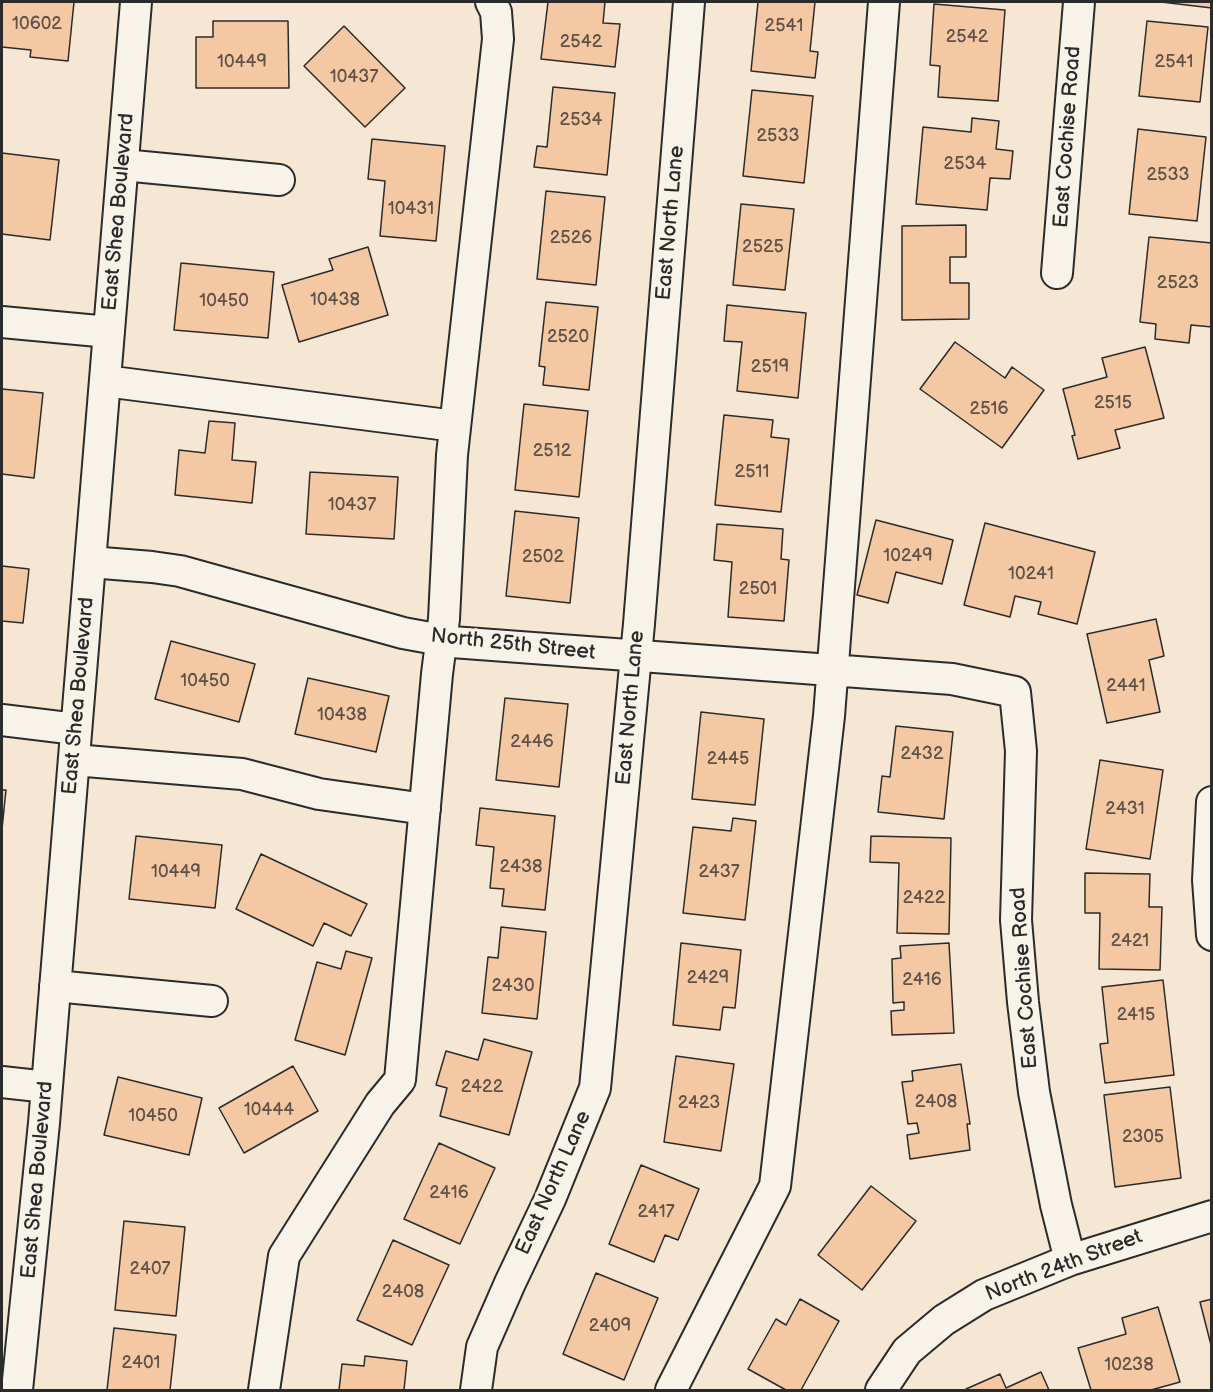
<!DOCTYPE html>
<html>
<head>
<meta charset="utf-8">
<style>
	body { margin:0 }
	#map { position:relative; width:1213px; height:1392px; overflow:hidden; background:#f6e6d4; font-family:"Balsamiq Sans",sans-serif }
	canvas { display:block }
	.frame { position:absolute; inset:0; border:3px solid #2b2b2b; pointer-events:none }
</style>
</head>
<body>
<div id="map">
<canvas width="1213" height="1392"></canvas>
<div class="frame"></div>
</div>
<script>
const c = document.querySelector('canvas').getContext('2d');
c.lineJoin = 'round';
function fill(path, color) { c.fillStyle = color; c.fill(path, 'evenodd'); }
const shape = rows => new Path2D(rows.map(r => 'M' + r).join(''));
function stroke(path, color, width, dash) { c.strokeStyle = color; c.lineWidth = width; c.lineCap = dash ? 'butt' : 'round'; c.setLineDash(dash || []); c.stroke(path); }
function label(font, color, halo, rows, align = 'center') {
  c.font = font + ' "Balsamiq Sans",sans-serif'; c.lineWidth = 6; c.setLineDash([]); c.textBaseline = 'middle'; c.strokeStyle = halo; c.fillStyle = color; for (const [text, x, y, turn = 0] of rows) {
    c.save(); c.translate(x, y); c.rotate((+turn || 0) * Math.PI / 180); c.textAlign = isNaN(turn) ? turn : align; if (halo) c.strokeText(text, 0, 0); c.fillText(text, 0, 0); c.restore();
  }
}
const building = shape([
	[2,2,74,2,68,61,30,57,31,50,2,47,2,2],
	[548,2,605,2,603,23,620,24,615,67,541,59,548,2],
	[758,2,815,2,810,51,818,52,815,78,751,71,758,2],
	[1161,2,1212,2,1212,8,1161,2],
	[934,4,1005,10,998,101,938,97,940,66,930,65,934,4],
	[213,21,288,21,289,88,196,88,196,37,213,37,213,21],
	[1147,21,1208,27,1200,102,1139,96,1147,21],
	[344,26,405,88,365,127,304,66,344,26],
	[553,87,615,93,607,175,534,167,537,146,547,147,553,87],
	[752,90,813,96,804,183,743,176,752,90],
	[972,118,999,121,996,149,1013,151,1010,179,990,178,987,210,916,204,923,127,971,132,972,118],
	[1138,129,1206,137,1197,221,1129,214,1138,129],
	[372,139,445,146,436,241,380,236,385,181,368,179,372,139],
	[2,153,59,160,50,240,2,234,2,153],
	[546,191,605,197,596,285,537,279,546,191],
	[741,204,794,209,785,290,733,285,741,204],
	[966,225,966,257,950,257,950,283,969,283,969,319,902,320,902,226,966,225],
	[1149,237,1212,243,1212,327,1191,325,1189,343,1155,339,1156,324,1140,322,1149,237],
	[368,247,388,315,299,342,282,285,333,270,329,259,368,247],
	[181,263,274,272,268,338,174,330,181,263],
	[546,302,598,307,589,390,543,385,545,367,539,366,546,302],
	[727,305,806,313,798,398,737,391,742,342,724,341,727,305],
	[955,342,1005,378,1012,367,1044,390,1002,448,920,389,955,342],
	[1145,347,1164,418,1115,430,1120,448,1078,459,1072,436,1075,435,1063,389,1107,377,1102,358,1145,347],
	[2,389,43,393,34,478,2,474,2,389],
	[524,404,588,411,579,497,515,490,524,404],
	[724,415,773,420,771,437,789,439,781,512,715,505,724,415],
	[209,421,235,423,232,460,256,462,252,503,175,495,179,450,205,453,209,421],
	[310,472,398,477,394,539,306,534,310,472],
	[515,511,579,518,570,603,506,596,515,511],
	[876,520,953,540,942,584,896,572,888,603,857,595,876,520],
	[985,523,1095,552,1077,624,1038,614,1041,602,1015,596,1010,617,964,605,985,523],
	[717,524,783,529,781,559,789,560,784,621,728,617,732,562,714,560,717,524],
	[2,566,29,569,23,623,2,621,2,566],
	[1156,619,1164,656,1149,660,1160,712,1107,723,1087,634,1156,619],
	[171,641,255,664,239,722,155,699,171,641],
	[308,678,389,696,376,752,295,734,308,678],
	[505,698,568,704,559,787,496,780,505,698],
	[701,712,764,719,755,805,692,799,701,712],
	[896,726,953,732,944,819,878,812,882,776,890,777,896,726],
	[1100,760,1163,770,1150,859,1086,849,1100,760],
	[2,790,6,790,2,829,2,790],
	[480,808,555,816,545,910,502,906,504,889,490,888,494,847,476,845,480,808],
	[733,818,756,821,745,920,683,913,693,827,731,831,733,818],
	[136,836,222,845,215,908,129,899,136,836],
	[871,836,951,838,949,934,897,933,899,863,870,862,871,836],
	[261,854,367,904,351,936,324,923,313,946,236,909,261,854],
	[1085,873,1150,874,1149,907,1162,907,1160,970,1099,969,1100,913,1085,913,1085,873],
	[501,927,546,932,537,1019,482,1013,488,957,498,958,501,927],
	[681,943,741,950,735,1008,723,1007,720,1030,673,1025,681,943],
	[949,943,954,1033,892,1035,891,1011,904,1010,904,1002,893,1003,892,959,901,958,900,946,949,943],
	[346,951,372,958,345,1055,295,1040,317,962,341,969,346,951],
	[1163,980,1174,1075,1105,1083,1100,1044,1108,1043,1102,987,1163,980],
	[484,1039,532,1052,509,1135,440,1116,447,1088,436,1085,446,1051,478,1060,484,1039],
	[676,1056,734,1064,721,1151,664,1142,676,1056],
	[961,1064,970,1124,967,1124,970,1150,910,1159,907,1135,919,1133,917,1123,908,1124,902,1082,913,1081,912,1071,961,1064],
	[293,1066,318,1111,244,1153,219,1108,293,1066],
	[118,1077,202,1098,189,1155,104,1135,118,1077],
	[1170,1087,1181,1178,1115,1187,1104,1095,1170,1087],
	[439,1143,495,1168,460,1244,404,1219,439,1143],
	[641,1165,699,1189,678,1240,665,1235,654,1262,609,1244,641,1165],
	[871,1186,916,1221,862,1290,818,1255,871,1186],
	[124,1221,185,1227,176,1316,115,1310,124,1221],
	[393,1240,449,1265,412,1345,357,1320,393,1240],
	[596,1273,658,1298,624,1380,563,1354,596,1273],
	[800,1299,839,1321,801,1390,786,1390,748,1369,776,1319,786,1325,800,1299],
	[1212,1299,1212,1349,1200,1302,1212,1299],
	[1158,1307,1180,1382,1151,1390,1091,1390,1078,1348,1126,1334,1122,1318,1158,1307],
	[114,1328,176,1335,170,1390,107,1390,114,1328],
	[365,1356,407,1361,404,1390,339,1390,342,1364,364,1366,365,1356],
	[1041,1372,1049,1390,967,1390,966,1389,1000,1374,1006,1388,1041,1372]
]);
fill(building, '#f5c8a4');
stroke(building, '#2b2b2b', 1.5);
const minor = shape([
	[123,165,279,180],
	[1057,273,1079,2],
	[2,322,109,332],
	[105,381,455,426],
	[90,562,152,567,180,571,403,633,452,642,952,679,1015,692,1021,751,1016,920,1023,1002,1034,1092,1056,1205,1070,1260],
	[2,720,76,729],
	[74,760,242,774,319,794,425,809],
	[1212,802,1208,880,1212,935],
	[55,986,212,1001],
	[2,1082,47,1087],
	[17,1390,44,1123,136,2],
	[264,1390,284,1256,380,1104,400,1080,437,674,444,619,452,455,498,39,496,12,491,2],
	[476,1390,482,1347,510,1283,550,1199,595,1088,639,624,689,2],
	[671,1390,775,1186,829,716,884,2],
	[881,1390,907,1351,944,1320,984,1295,1070,1260,1212,1216]
]);
stroke(minor, '#2b2b2b', 34);
stroke(minor, '#f7f3e8', 30);
label('18px', '#5e5249', null, [
	["10602",37,24],
	["2541",784,26],
	["2542",967,37],
	["2542",581,42],
	["10449",242,62],
	["2541",1174,62],
	["10437",354,77],
	["2534",581,120],
	["2533",778,136],
	["2534",965,164],
	["2533",1168,175],
	["10431",411,209],
	["2526",571,238],
	["2525",763,247],
	["2523",1178,283],
	["10438",335,300],
	["10450",224,301],
	["2520",568,337],
	["2519",770,367],
	["2515",1113,403],
	["2516",989,409],
	["2512",552,451],
	["2511",752,472],
	["10437",352,505],
	["10249",908,556],
	["2502",543,557],
	["10241",1031,574],
	["2501",758,589],
	["10450",205,681],
	["2441",1126,686],
	["10438",342,715],
	["2446",532,742],
	["2432",922,754],
	["2445",728,759],
	["2431",1125,809],
	["2438",521,867],
	["10449",176,872],
	["2437",719,872],
	["2422",924,898],
	["2421",1130,941],
	["2429",708,978],
	["2416",922,980],
	["2430",513,986],
	["2415",1136,1015],
	["2422",482,1087],
	["2408",936,1102],
	["2423",699,1103],
	["10444",269,1110],
	["10450",153,1116],
	["2305",1143,1137],
	["2416",449,1193],
	["2417",656,1212],
	["2407",150,1269],
	["2408",403,1292],
	["2409",610,1326],
	["2401",141,1363],
	["10238",1129,1365]
]);
label('21px', '#2b2b2b', '#f7f3e8', [
	["East Cochise Road",1068,137,-86],
	["East Shea Boulevard",119,212,-85],
	["East North Lane",671,223,-85],
	["North 25th Street",513,645,6],
	["East Shea Boulevard",79,696,-85],
	["East North Lane",631,708,-85],
	["East Cochise Road",1025,978,-94],
	["East Shea Boulevard",38,1180,-85],
	["East North Lane",554,1183,-66],
	["North 24th Street",1064,1266,-21]
]);
</script>
</body>
</html>
